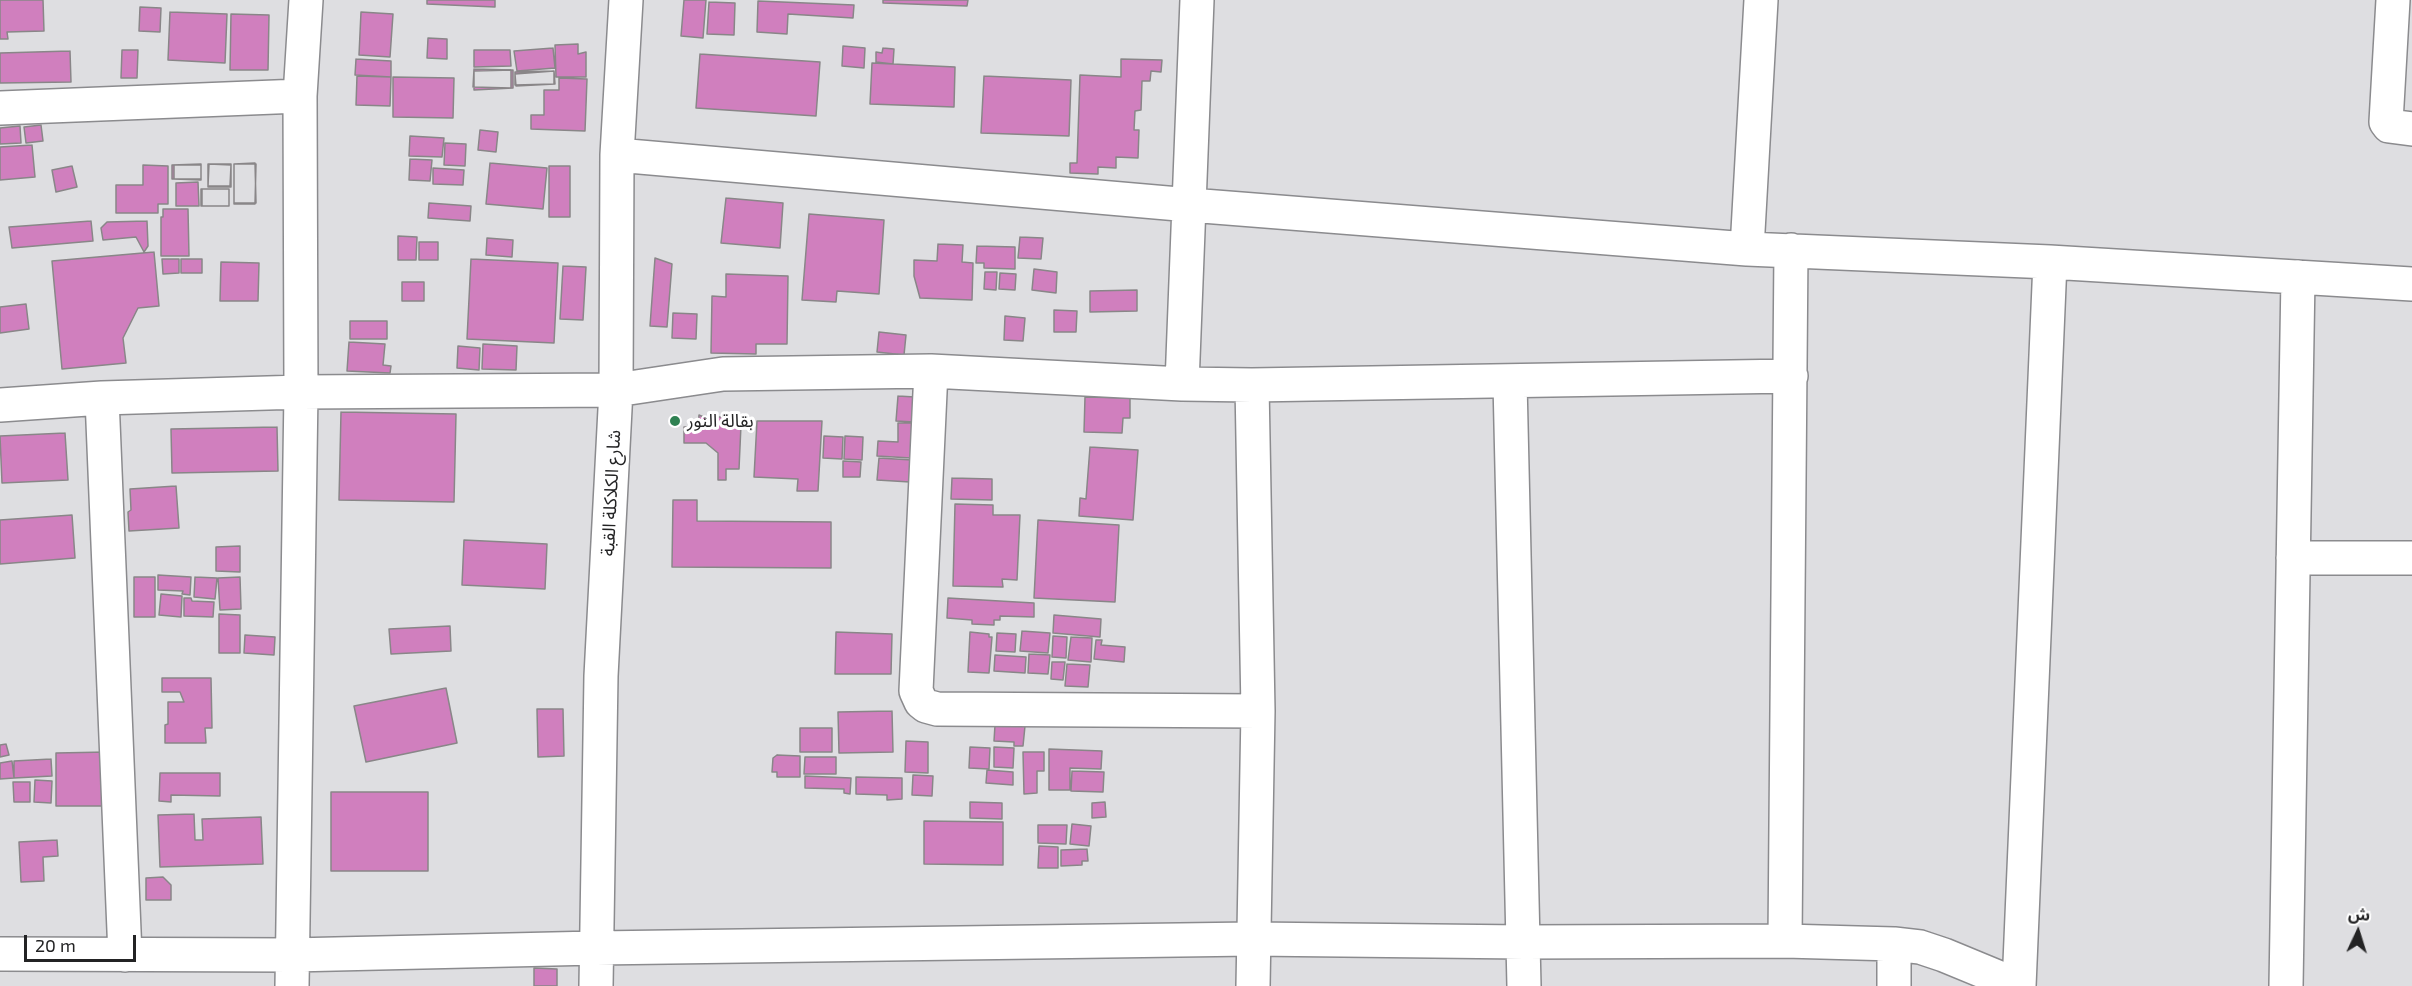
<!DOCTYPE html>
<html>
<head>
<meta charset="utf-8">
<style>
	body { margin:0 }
	#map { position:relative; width:2412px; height:986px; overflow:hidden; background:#dedee1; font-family:"Exo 2","Noto Sans Arabic",sans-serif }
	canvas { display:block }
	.north { position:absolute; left:2328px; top:902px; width:60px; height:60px; -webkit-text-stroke:4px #fff; paint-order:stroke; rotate:4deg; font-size:16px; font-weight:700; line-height:24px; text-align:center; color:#232324 }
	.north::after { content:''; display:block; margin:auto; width:21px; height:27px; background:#232324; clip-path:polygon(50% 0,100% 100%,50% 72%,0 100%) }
	.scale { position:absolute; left:24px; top:935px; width:112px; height:27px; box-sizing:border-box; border:3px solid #232324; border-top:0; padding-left:8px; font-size:18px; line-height:21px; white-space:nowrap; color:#232324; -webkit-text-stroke:4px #fff; paint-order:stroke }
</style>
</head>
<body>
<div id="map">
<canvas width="2412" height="986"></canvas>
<div class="north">ش</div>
<div class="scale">20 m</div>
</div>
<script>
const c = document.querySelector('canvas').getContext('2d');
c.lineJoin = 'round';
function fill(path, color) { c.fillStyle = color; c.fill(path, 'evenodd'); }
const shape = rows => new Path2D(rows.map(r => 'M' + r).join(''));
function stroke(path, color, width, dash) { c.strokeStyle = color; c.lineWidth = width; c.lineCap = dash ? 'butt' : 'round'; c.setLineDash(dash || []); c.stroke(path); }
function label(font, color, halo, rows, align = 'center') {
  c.font = font + ' "Exo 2","Noto Sans Arabic",sans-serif'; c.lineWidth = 6; c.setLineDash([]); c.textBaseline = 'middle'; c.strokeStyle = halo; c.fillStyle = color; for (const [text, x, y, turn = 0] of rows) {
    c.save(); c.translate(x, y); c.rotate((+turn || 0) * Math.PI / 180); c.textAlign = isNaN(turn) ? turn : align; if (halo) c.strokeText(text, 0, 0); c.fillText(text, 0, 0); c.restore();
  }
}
const building = shape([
	[0,0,43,0,44,31,7,32,8,39,0,39,0,0],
	[427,0,495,0,495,7,427,4,427,0],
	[684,0,706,0,703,38,681,36,684,0],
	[883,0,968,0,967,6,883,3,883,0],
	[758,1,854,5,853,18,788,14,787,34,757,32,758,1],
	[709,2,735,3,734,35,707,34,709,2],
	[140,7,161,8,160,32,139,31,140,7],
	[170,12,227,14,225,63,168,60,170,12],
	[361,12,393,14,390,57,359,55,361,12],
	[231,14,269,15,268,70,230,70,231,14],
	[428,38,447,39,447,59,427,58,428,38],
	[578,44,578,54,586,52,586,77,556,77,555,45,578,44],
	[843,46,865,48,864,68,842,66,843,46],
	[553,48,555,68,517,71,514,51,553,48],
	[883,48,894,49,893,64,876,62,876,52,882,53,883,48],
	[122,50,138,50,137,78,121,78,122,50],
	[474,50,510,50,511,66,474,67,474,50],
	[70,51,71,82,0,83,0,53,70,51],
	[700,54,820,62,816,116,696,108,700,54],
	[356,59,391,61,391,77,355,75,356,59],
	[1121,59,1162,60,1161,72,1151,71,1150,81,1142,81,1141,110,1135,111,1134,130,1139,130,1138,158,1116,157,1116,168,1098,167,1098,174,1070,173,1070,163,1077,163,1080,75,1121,77,1121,59],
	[872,63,955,67,954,107,870,104,872,63],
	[474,69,511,70,511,88,473,87,474,69],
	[513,70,513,88,474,90,474,71,513,70],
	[554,71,554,84,515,85,515,72,554,71],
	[554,71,555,84,516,86,515,74,554,71],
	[357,76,391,77,390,106,356,105,357,76],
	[984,76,1071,80,1069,136,981,133,984,76],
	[393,77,454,78,453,118,393,117,393,77],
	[559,78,587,79,585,131,531,129,531,115,544,115,544,90,559,90,559,78],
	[41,125,43,141,26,143,24,127,41,125],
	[20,126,21,143,0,144,0,128,20,126],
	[480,130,498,132,496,152,478,150,480,130],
	[410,136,444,138,442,157,409,156,410,136],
	[445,143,466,144,465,166,444,165,445,143],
	[32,145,35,177,0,180,0,147,32,145],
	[410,159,432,160,430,181,409,180,410,159],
	[255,163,256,203,234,203,234,164,255,163],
	[490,163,547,168,543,209,486,204,490,163],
	[201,164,201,179,172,179,172,165,201,164],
	[208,164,231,164,231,187,208,187,208,164],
	[209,164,231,165,230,186,208,186,209,164],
	[234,164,256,164,255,204,234,204,234,164],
	[143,165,168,166,168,204,158,204,158,213,116,213,116,185,143,185,143,165],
	[174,165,201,165,201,180,174,179,174,165],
	[72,166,77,187,56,192,52,170,72,166],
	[549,166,570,166,570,217,549,217,549,166],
	[433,168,464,170,463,185,433,184,433,168],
	[198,182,199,206,176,206,176,183,198,182],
	[201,189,229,189,229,206,201,206,201,189],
	[202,189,229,189,229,206,202,206,202,189],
	[726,198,783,203,780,248,721,243,726,198],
	[429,203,471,206,470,221,428,218,429,203],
	[163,209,188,209,189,256,161,256,161,217,163,217,163,209],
	[809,214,884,220,879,294,837,291,836,302,802,300,809,214],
	[91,221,93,241,12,248,9,227,91,221],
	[147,221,148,246,144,252,136,237,103,240,101,228,107,222,147,221],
	[398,236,417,237,416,260,398,260,398,236],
	[1020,237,1043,238,1041,259,1018,258,1020,237],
	[487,238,513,240,512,257,486,255,487,238],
	[419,242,438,242,438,260,419,260,419,242],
	[938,244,963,245,962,262,973,263,972,300,920,298,914,276,914,260,937,261,938,244],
	[977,246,1015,247,1015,269,984,268,984,263,976,263,977,246],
	[154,252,159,306,138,308,123,338,126,363,62,369,52,261,154,252],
	[655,258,672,264,667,327,650,326,655,258],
	[162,259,179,259,179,273,163,274,162,259],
	[181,259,202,259,202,273,181,273,181,259],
	[471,259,558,263,554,343,467,339,471,259],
	[221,262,259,263,258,301,220,301,221,262],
	[563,266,586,267,583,320,560,319,563,266],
	[1034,269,1057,272,1056,293,1032,290,1034,269],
	[985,272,997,272,996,290,984,289,985,272],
	[1000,273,1016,274,1015,290,999,289,1000,273],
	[726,274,788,276,787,344,756,344,756,354,711,353,712,296,726,297,726,274],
	[402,282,424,282,424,301,402,301,402,282],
	[1137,290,1137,311,1090,312,1090,291,1137,290],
	[26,304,29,329,0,333,0,307,26,304],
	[1054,310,1077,311,1076,332,1054,332,1054,310],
	[673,313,697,314,696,339,672,338,673,313],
	[1005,316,1025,318,1023,341,1004,340,1005,316],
	[350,321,387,321,387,339,350,339,350,321],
	[879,332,906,335,904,355,877,352,879,332],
	[349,342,385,344,383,365,391,366,390,373,347,371,349,342],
	[483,344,517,346,516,370,482,369,483,344],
	[458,346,480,348,479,370,457,368,458,346],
	[898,396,915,397,914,422,896,421,898,396],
	[1085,397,1130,398,1130,418,1123,418,1122,433,1084,432,1085,397],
	[341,412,456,414,454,502,339,500,341,412],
	[699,415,713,421,719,417,727,417,727,425,741,425,739,469,726,469,726,480,718,480,718,453,706,443,684,443,684,427,698,427,699,415],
	[757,421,822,421,818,491,797,491,798,479,754,477,757,421],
	[898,423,913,423,911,458,877,456,878,441,898,442,898,423],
	[277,427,278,471,172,473,171,429,277,427],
	[65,433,68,480,2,483,0,436,65,433],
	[824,436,843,437,842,459,823,458,824,436],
	[845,436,863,437,862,460,844,459,845,436],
	[1090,447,1138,450,1133,520,1079,516,1080,498,1086,499,1090,447],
	[879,458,912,460,910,482,877,480,879,458],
	[843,461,861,462,860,477,843,477,843,461],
	[952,478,992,479,992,500,951,499,952,478],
	[176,486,179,528,129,531,128,512,131,510,130,489,176,486],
	[673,500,697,500,697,521,831,522,831,568,672,567,673,500],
	[955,504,993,505,993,515,1020,515,1017,580,1002,579,1003,587,953,586,955,504],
	[72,515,75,558,0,564,0,520,72,515],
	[1038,520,1119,525,1115,602,1034,598,1038,520],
	[464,540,547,544,545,589,462,585,464,540],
	[240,546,240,572,216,571,216,547,240,546],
	[158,575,191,577,190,595,182,594,183,591,158,590,158,575],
	[134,577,155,577,155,617,134,617,134,577],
	[195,577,217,578,215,599,194,597,195,577],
	[240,577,241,609,220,610,218,578,240,577],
	[161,594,182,596,181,617,159,615,161,594],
	[184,598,191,598,192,601,214,602,213,617,184,616,184,598],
	[948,598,1034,603,1034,617,1000,616,1000,620,994,620,994,625,972,624,972,620,947,618,948,598],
	[219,614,240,615,240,653,219,653,219,614],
	[1054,615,1101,619,1100,637,1053,633,1054,615],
	[450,626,451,651,391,654,389,629,450,626],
	[1022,631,1050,633,1048,653,1020,651,1022,631],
	[836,632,892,634,891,674,835,674,836,632],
	[970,632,989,634,989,637,992,637,989,673,968,672,970,632],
	[997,633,1016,634,1015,652,996,651,997,633],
	[245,635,275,637,274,655,244,653,245,635],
	[1053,636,1067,637,1066,658,1052,657,1053,636],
	[1071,637,1092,638,1091,662,1068,660,1071,637],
	[1096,640,1102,640,1101,645,1125,647,1124,662,1094,659,1096,640],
	[1029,654,1050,655,1048,674,1028,673,1029,654],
	[995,655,1026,657,1025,673,994,671,995,655],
	[1052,662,1065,662,1063,680,1051,679,1052,662],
	[1067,664,1090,665,1088,687,1065,686,1067,664],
	[162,678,211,678,212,728,205,728,206,743,165,743,165,725,168,724,168,702,184,702,180,692,162,692,162,678],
	[446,688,457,743,366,762,354,706,446,688],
	[537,709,563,709,564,756,538,757,537,709],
	[892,711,893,752,839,753,838,712,892,711],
	[995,725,1025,726,1023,746,1014,746,1014,742,994,741,995,725],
	[800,728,832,728,832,752,800,752,800,728],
	[906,741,928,742,928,773,905,772,906,741],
	[6,744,9,755,0,757,0,745,6,744],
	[970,747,990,748,989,769,969,768,970,747],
	[994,747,1014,748,1013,768,994,767,994,747],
	[1049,749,1102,751,1101,769,1070,768,1070,790,1049,790,1049,749],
	[107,752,107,806,56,806,56,753,107,752],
	[1023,752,1044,752,1044,771,1037,771,1037,793,1024,794,1023,752],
	[777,755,800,756,800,777,777,777,777,772,772,772,773,758,777,755],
	[805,757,836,757,836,774,804,774,805,757],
	[51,759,52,776,14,778,14,761,51,759],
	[12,761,14,778,0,779,0,763,12,761],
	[987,770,1013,772,1013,785,986,783,987,770],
	[1072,771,1104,772,1103,792,1071,791,1072,771],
	[160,773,220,773,220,796,171,795,171,802,159,801,160,773],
	[913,775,933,776,932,796,912,795,913,775],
	[805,776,851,778,850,794,844,793,844,789,805,788,805,776],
	[856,777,902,778,902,799,887,800,887,795,856,794,856,777],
	[35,780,52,781,51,803,34,802,35,780],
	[13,782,30,782,30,802,14,802,13,782],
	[331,792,428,792,428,871,331,871,331,792],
	[970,802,1002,803,1002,819,970,818,970,802],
	[1105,802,1106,817,1092,818,1092,803,1105,802],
	[194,814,195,840,203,840,202,819,261,817,263,864,160,867,158,815,194,814],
	[924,821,1003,822,1003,865,924,864,924,821],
	[1072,824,1091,826,1089,846,1070,844,1072,824],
	[1038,825,1067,825,1066,844,1038,843,1038,825],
	[57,840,58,856,43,857,44,881,21,882,19,842,57,840],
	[1039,846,1058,847,1058,868,1038,868,1039,846],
	[1087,849,1088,861,1082,861,1082,865,1061,866,1061,850,1087,849],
	[163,877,171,885,171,900,146,900,146,878,163,877],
	[534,968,557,969,557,986,534,986,534,968]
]);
fill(building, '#d07fbe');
stroke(building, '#898688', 1.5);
const minor = shape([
	[2393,0,2386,122,2389,126,2412,129],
	[0,108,300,96],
	[617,155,1190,205,1747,249,2050,262,2412,284],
	[1747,249,1761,0],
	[931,371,916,691,921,702,926,706,937,709,1258,711],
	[1510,382,1524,986],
	[1182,384,1197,0],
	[1252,385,1258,711,1253,986],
	[102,398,125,955],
	[0,405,102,398,301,392,616,390,723,374,931,371,1182,384,1252,385,1791,376],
	[2293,558,2412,558],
	[1785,941,1791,250],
	[1894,944,1894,986],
	[0,954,292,955,596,948,1252,939,1524,942,1785,941,1894,944,1920,947,1944,955,2019,986,2050,262],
	[292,986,301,392,300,96,306,0],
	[596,986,601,676,616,390,617,155,626,0],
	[2286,986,2298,277]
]);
stroke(minor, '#8b8b8e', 36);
stroke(minor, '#fff', 33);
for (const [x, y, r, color] of [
	[675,421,6,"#2f8152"]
]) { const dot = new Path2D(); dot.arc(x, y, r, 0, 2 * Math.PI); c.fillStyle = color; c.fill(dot); stroke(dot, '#fff', 2); }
label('18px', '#232324', '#fff', [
	["بقالة النور",687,421]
], 'left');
label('18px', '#232324', '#fff', [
	["شارع الكلاكلة القبة",611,493,-87]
]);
</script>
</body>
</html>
